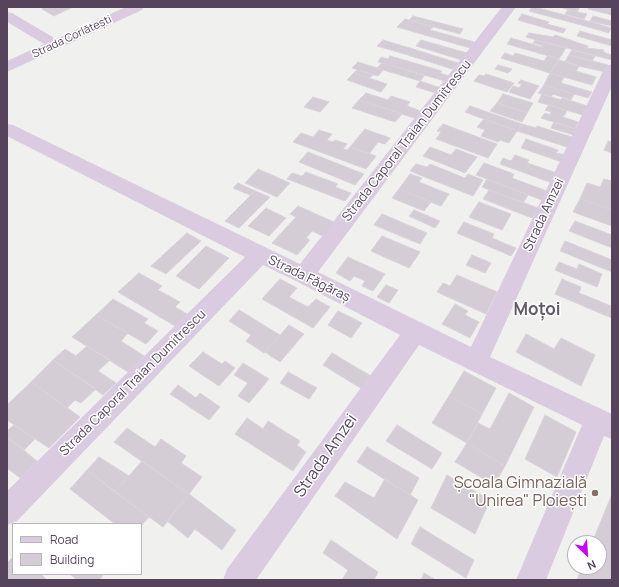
<!DOCTYPE html>
<html>
<head>
<meta charset="utf-8">
<style>
	body { margin:0 }
	#map { position:relative; width:619px; height:587px; overflow:hidden; background:#f0f1ee; font-family:Manrope,sans-serif }
	canvas { display:block }
	.frame { position:absolute; inset:0; border:8px solid #56445d; pointer-events:none }
	.legend { position:absolute; left:12px; top:523px; width:130px; height:52px; box-sizing:border-box; background:#fff; border:1px solid #bbb4be; margin:0; padding:5px 7px; list-style:none; font-size:12px; color:#56445d }
	.legend li { display:flex; align-items:center; gap:8px; height:20px }
	.legend b { width:20px; border:1px solid #bbb4be }
	.north { position:absolute; left:567px; top:535px; width:40px; height:40px; box-sizing:border-box; background:#fff; border:1px solid #bbb4be; border-radius:50%; rotate:155deg; font-size:11px; font-weight:700; line-height:16px; text-align:center; color:#56445d }
	.north::after { content:''; display:block; margin:auto; width:14px; height:18px; background:#c408f1; clip-path:polygon(50% 0,100% 100%,50% 72%,0 100%) }
</style>
</head>
<body>
<div id="map">
<canvas width="619" height="587"></canvas>
<div class="frame"></div>
<ul class="legend">
<li><b style="height:5px;background:#dacbe0"></b>Road</li>
<li><b style="height:11px;background:#d5cdd6"></b>Building</li>
</ul>
<div class="north">N</div>
</div>
<script>
const c = document.querySelector('canvas').getContext('2d');
c.lineJoin = 'round';
function fill(path, color) { c.fillStyle = color; c.fill(path, 'evenodd'); }
const shape = rows => new Path2D(rows.map(r => 'M' + r).join(''));
function stroke(path, color, width, dash) { c.strokeStyle = color; c.lineWidth = width; c.lineCap = dash ? 'butt' : 'round'; c.setLineDash(dash || []); c.stroke(path); }
function label(font, color, halo, rows, align = 'center') {
  c.font = font + ' Manrope,sans-serif'; c.lineWidth = 3; c.setLineDash([]); c.textBaseline = 'middle'; c.strokeStyle = halo; c.fillStyle = color; for (const [text, x, y, turn = 0] of rows) {
    c.save(); c.translate(x, y); c.rotate((+turn || 0) * Math.PI / 180); c.textAlign = isNaN(turn) ? turn : align; if (halo) c.strokeText(text, 0, 0); c.fillText(text, 0, 0); c.restore();
  }
}
const building = shape([
	[46,7,73,7,54,16,42,9,46,7],
	[532,7,534,7,584,20,581,25,529,11,532,7],
	[559,7,580,7,577,12,559,7],
	[589,7,604,7,612,9,612,15,588,9,589,7],
	[568,10,577,12,587,14,584,19,565,14,568,10],
	[522,14,549,22,547,24,566,29,563,33,518,20,522,14],
	[413,16,463,29,460,34,409,20,413,16],
	[593,16,612,21,612,26,590,21,593,16],
	[405,19,433,27,430,30,474,42,470,48,397,27,405,19],
	[584,20,611,28,609,33,581,25,584,20],
	[580,31,612,40,612,46,577,36,580,31],
	[529,33,553,37,555,35,588,46,587,48,604,50,603,52,612,55,612,60,526,37,529,33],
	[511,38,542,47,544,46,533,43,535,40,566,48,559,59,507,44,511,38],
	[383,40,413,49,408,55,377,46,383,40],
	[421,40,467,53,462,60,416,46,421,40],
	[413,49,458,63,452,69,408,55,413,49],
	[572,50,595,56,592,61,569,55,572,50],
	[505,53,513,56,515,53,544,61,548,55,559,59,550,73,501,58,505,53],
	[569,55,608,65,605,72,579,66,565,61,569,55],
	[390,56,442,71,440,73,449,76,445,81,378,62,381,57,388,59,390,56],
	[559,60,579,66,576,71,596,77,592,85,550,73,559,60],
	[358,62,377,68,383,70,378,76,352,68,358,62],
	[382,63,425,75,420,81,377,68,382,63],
	[498,65,512,69,508,73,495,69,498,65],
	[357,70,373,75,369,78,354,73,357,70],
	[354,73,387,84,381,92,347,80,354,73],
	[550,73,564,77,561,83,592,92,588,98,544,85,550,73],
	[486,74,514,83,507,92,474,81,479,75,484,76,486,74],
	[521,80,539,86,530,99,509,92,513,86,519,88,522,84,518,83,521,80],
	[420,81,441,88,436,93,416,87,420,81],
	[544,85,574,94,571,100,553,94,551,97,538,93,544,85],
	[366,93,388,100,391,96,410,102,407,106,423,112,417,119,359,100,366,93],
	[503,94,533,103,527,113,497,103,503,94],
	[542,94,561,100,562,98,591,107,586,116,538,102,542,94],
	[313,97,329,102,320,112,304,107,313,97],
	[359,100,402,114,395,122,352,108,359,100],
	[497,103,527,113,522,122,490,111,497,103],
	[549,105,567,111,563,117,578,122,575,129,541,118,545,113,550,115,551,112,545,110,549,105],
	[470,106,522,124,517,131,465,112,470,106],
	[484,119,517,131,509,143,500,140,498,142,481,136,485,130,477,127,484,119],
	[554,122,580,130,577,136,551,128,554,122],
	[443,124,497,144,488,158,436,139,441,132,437,131,443,124],
	[522,124,536,128,537,126,575,138,570,148,517,131,522,124],
	[365,129,390,138,385,144,378,142,369,154,350,147,365,129],
	[319,130,332,134,327,140,333,142,335,140,347,144,343,149,347,150,350,147,376,156,366,169,293,142,301,133,313,137,319,130],
	[526,139,558,150,556,153,565,155,562,162,521,148,526,139],
	[608,141,612,142,612,153,604,150,608,141],
	[430,147,451,155,456,149,477,157,465,173,423,156,430,147],
	[308,152,364,174,355,185,299,162,308,152],
	[515,155,529,160,527,163,557,173,552,183,500,164,503,158,511,161,515,155],
	[484,163,514,174,512,178,547,191,542,200,476,175,484,163],
	[416,164,427,167,430,164,465,178,468,174,483,180,473,196,410,171,416,164],
	[258,169,290,183,277,197,245,183,258,169],
	[306,172,338,184,335,187,351,193,345,201,287,179,292,173,302,176,306,172],
	[410,174,422,178,419,182,449,194,441,206,399,189,410,174],
	[487,179,528,195,523,203,482,187,487,179],
	[604,179,612,181,612,210,580,199,587,183,600,187,604,179],
	[238,183,255,191,250,195,233,188,238,183],
	[399,189,431,202,424,211,392,198,399,189],
	[489,190,538,208,532,218,483,199,489,190],
	[255,191,270,197,239,228,225,221,255,191],
	[580,199,612,210,612,226,573,212,580,199],
	[479,202,511,214,502,230,469,217,479,202],
	[298,206,336,223,325,237,312,231,306,238,310,240,297,255,272,243,296,217,290,214,298,206],
	[266,208,286,218,269,236,248,226,266,208],
	[414,210,440,221,435,228,409,216,414,210],
	[382,214,427,233,420,244,374,225,382,214],
	[575,221,612,235,612,248,569,231,575,221],
	[464,222,494,234,492,238,516,248,511,256,457,233,464,222],
	[187,233,201,241,166,274,151,266,187,233],
	[382,236,420,252,409,268,371,251,382,236],
	[565,241,612,260,612,259,612,272,560,251,565,241],
	[206,246,229,258,199,289,176,276,206,246],
	[472,255,491,263,485,273,466,265,472,255],
	[348,257,385,274,373,291,362,286,365,281,354,276,350,281,336,273,348,257],
	[559,262,577,269,579,264,602,274,597,287,555,270,559,262],
	[139,273,162,286,158,290,180,302,175,307,187,314,175,326,118,292,139,273],
	[457,275,497,292,486,314,437,292,443,283,450,286,457,275],
	[280,279,297,288,289,297,308,307,316,299,330,307,313,328,262,299,280,279],
	[562,279,581,287,579,293,611,306,607,316,555,294,562,279],
	[386,285,398,290,389,303,377,297,386,285],
	[113,299,148,319,144,323,158,331,146,344,96,315,113,299],
	[612,303,612,318,607,316,612,303],
	[455,304,468,311,465,315,479,322,470,338,442,324,455,304],
	[239,310,280,335,264,353,246,341,251,335,229,321,239,310],
	[338,311,362,323,351,338,328,325,338,311],
	[96,315,128,333,121,341,144,356,128,372,72,337,96,315],
	[289,325,304,334,280,362,265,352,289,325],
	[526,334,554,349,561,338,595,355,581,386,516,352,526,334],
	[87,346,110,360,98,371,116,383,103,395,53,360,65,349,76,356,87,346],
	[203,352,222,364,225,361,235,368,219,386,189,366,203,352],
	[332,353,371,376,362,389,323,365,332,353],
	[53,360,96,389,81,403,75,400,67,408,31,382,53,360],
	[243,363,269,379,249,403,238,396,248,383,234,375,243,363],
	[464,371,496,388,482,414,449,396,464,371],
	[288,372,317,388,309,399,280,383,288,372],
	[31,382,80,417,49,448,7,420,7,405,31,382],
	[178,385,196,398,200,393,220,407,209,420,170,394,178,385],
	[509,393,534,407,505,466,467,443,478,423,490,429,509,393],
	[449,396,482,414,467,443,432,423,449,396],
	[545,415,576,432,557,477,525,459,545,415],
	[247,418,263,429,268,421,300,441,297,445,306,452,293,471,235,434,247,418],
	[14,425,35,439,24,450,7,437,7,431,14,425],
	[397,425,442,453,432,469,386,441,397,425],
	[127,428,155,447,161,439,186,456,181,463,202,477,189,494,114,442,127,428],
	[7,437,37,461,20,478,7,468,7,437],
	[467,443,505,466,494,485,455,462,467,443],
	[367,447,419,478,410,495,357,462,367,447],
	[99,457,129,476,115,492,87,470,99,457],
	[142,461,189,494,163,527,115,492,142,461],
	[87,470,149,517,141,526,141,524,115,524,70,489,87,470],
	[447,475,490,500,475,534,431,508,447,475],
	[385,479,418,500,397,539,335,496,345,482,374,498,385,479],
	[189,494,236,530,222,550,195,529,188,538,167,521,189,494],
	[612,494,612,580,577,580,582,567,599,567,599,543,592,543,612,494],
	[420,527,474,560,466,578,411,544,420,527],
	[331,540,378,572,374,580,342,580,348,570,323,553,331,540],
	[13,557,13,574,41,574,47,580,7,580,7,563,13,557],
	[424,573,436,580,421,580,424,573],
	[70,574,104,574,99,580,77,580,70,574]
]);
fill(building, '#d5cdd6');
stroke(building, '#dad1da', 1);
fill(shape([
	[126,7,144,7,142,10,7,72,7,61,44,44,7,22,7,12,12,13,56,39,126,7],
	[502,7,516,7,318,272,471,347,604,69,606,66,612,64,612,86,490,357,612,414,612,439,604,436,546,580,516,580,582,425,419,345,256,580,223,580,227,569,400,335,296,281,263,265,17,521,7,525,7,491,245,257,7,136,7,124,13,125,300,264,502,7]
]), '#dacbe0');
for (const [x, y, r, color] of [
	[595,493,4,"#8d6e63"]
]) { const dot = new Path2D(); dot.arc(x, y, r, 0, 2 * Math.PI); c.fillStyle = color; c.fill(dot); stroke(dot, '#fff', 1.5); }
label('11px', '#56445d', '#fff', [
	["Strada Corlătești",72,37,-25]
]);
label('13px', '#56445d', '#fff', [
	["Strada Caporal Traian Dumitrescu",407,141,-52],
	["Strada Amzei",544,215,-65],
	["Strada Făgăraș",309,279,26],
	["Strada Caporal Traian Dumitrescu",133,383,-45]
]);
label('16px', '#56445d', '#fff', [
	["Strada Amzei",326,456,-55]
]);
label('16px', '#785e54', '#fff', [
	["Școala Gimnazială",587,484],
	["\"Unirea\" Ploiești",587,502]
], 'right');
label('bold 17px', '#625a64', '#fff', [
	["Moțoi",537,310]
]);
</script>
</body>
</html>
